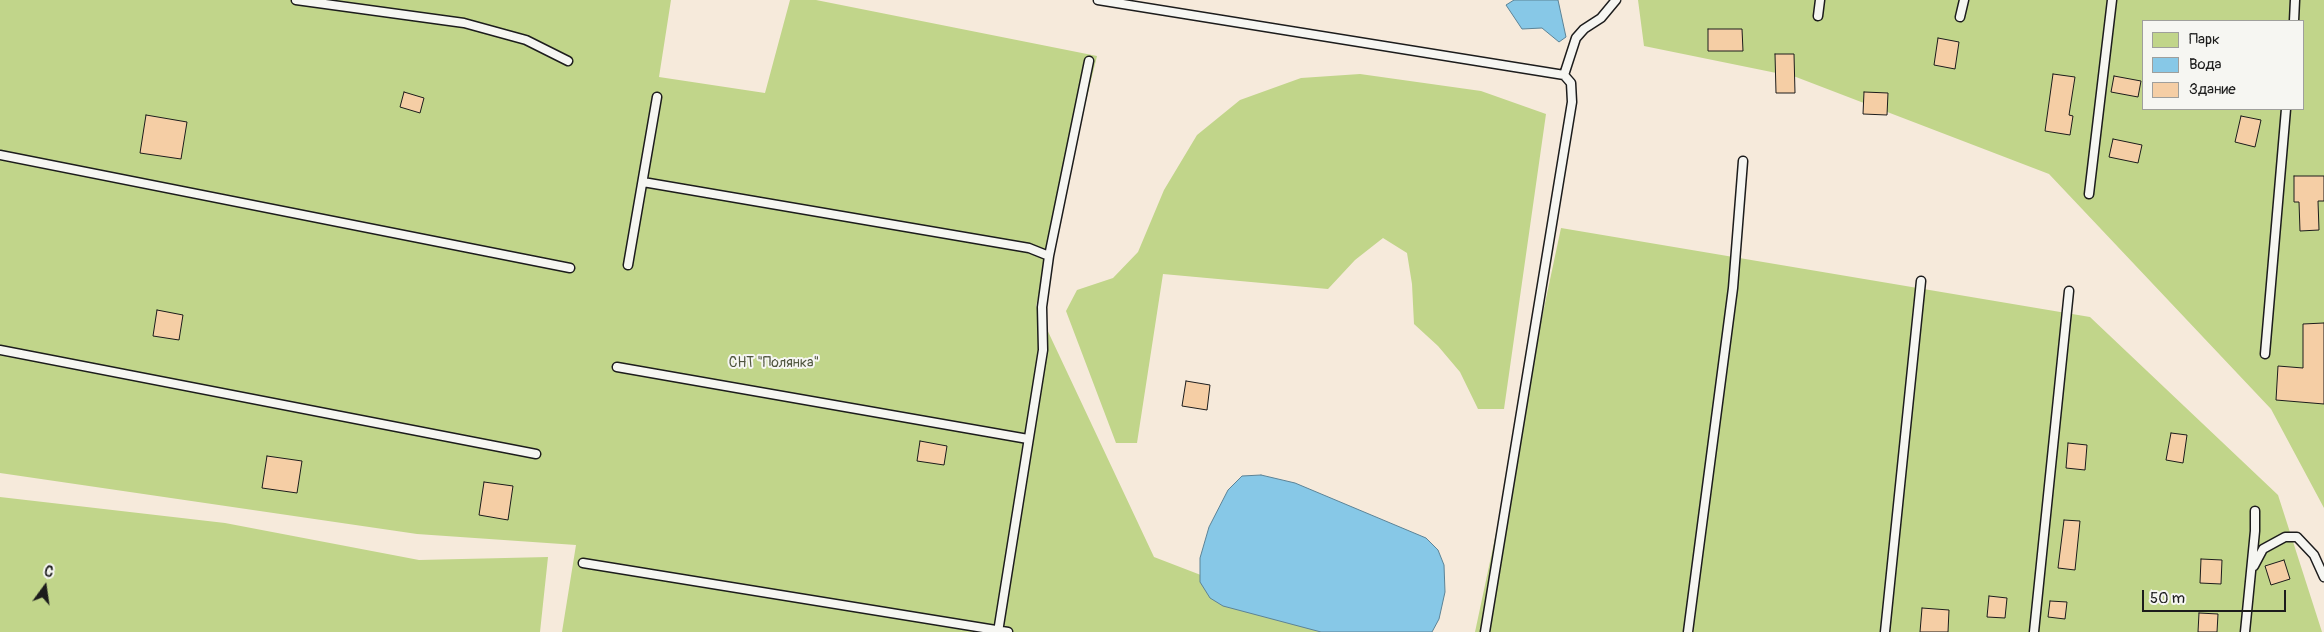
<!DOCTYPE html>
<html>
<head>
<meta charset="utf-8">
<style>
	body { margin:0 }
	#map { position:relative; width:2324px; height:632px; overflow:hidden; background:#f6eadb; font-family:Pangolin,sans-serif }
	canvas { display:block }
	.legend { position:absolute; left:2142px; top:20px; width:162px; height:90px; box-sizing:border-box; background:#f6f6f2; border:1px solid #9f9f9c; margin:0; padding:6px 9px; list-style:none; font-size:15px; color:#1c1c1c }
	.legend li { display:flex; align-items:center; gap:10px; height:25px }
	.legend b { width:25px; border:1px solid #9f9f9c }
	.north { position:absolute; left:20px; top:562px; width:50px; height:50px; -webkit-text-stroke:4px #f6f6f2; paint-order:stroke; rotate:14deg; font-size:14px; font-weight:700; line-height:20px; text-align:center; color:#1c1c1c }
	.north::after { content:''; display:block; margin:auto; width:18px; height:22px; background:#1c1c1c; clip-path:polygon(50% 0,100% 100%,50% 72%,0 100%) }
	.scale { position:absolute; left:2142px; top:590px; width:144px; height:22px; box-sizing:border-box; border:2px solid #1c1c1c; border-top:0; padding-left:6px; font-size:15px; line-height:18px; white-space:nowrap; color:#1c1c1c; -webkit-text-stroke:4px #f6f6f2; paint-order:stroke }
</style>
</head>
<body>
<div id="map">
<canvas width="2324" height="632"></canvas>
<ul class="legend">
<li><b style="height:14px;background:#c1d58a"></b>Парк</li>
<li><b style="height:14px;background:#87c8e7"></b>Вода</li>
<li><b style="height:14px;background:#f5cea5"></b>Здание</li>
</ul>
<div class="north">С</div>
<div class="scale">50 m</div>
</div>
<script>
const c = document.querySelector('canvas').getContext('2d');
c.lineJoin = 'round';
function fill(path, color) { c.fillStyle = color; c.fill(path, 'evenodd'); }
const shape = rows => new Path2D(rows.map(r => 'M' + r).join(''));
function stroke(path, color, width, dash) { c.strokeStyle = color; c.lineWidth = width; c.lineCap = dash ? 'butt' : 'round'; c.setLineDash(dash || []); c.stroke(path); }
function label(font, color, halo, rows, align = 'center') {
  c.font = font + ' Pangolin,sans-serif'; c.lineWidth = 4; c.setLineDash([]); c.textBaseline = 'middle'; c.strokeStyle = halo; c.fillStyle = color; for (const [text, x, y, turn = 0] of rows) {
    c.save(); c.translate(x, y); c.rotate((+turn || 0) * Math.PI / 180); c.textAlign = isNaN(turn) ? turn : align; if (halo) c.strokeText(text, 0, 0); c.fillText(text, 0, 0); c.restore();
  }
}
fill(shape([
	[0,0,671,0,659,77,765,93,790,0,816,0,1097,56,1036,306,1154,557,1349,632,562,632,576,545,417,534,0,473],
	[1638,0,2324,0,2324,508,2271,409,2049,174,1796,77,1644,46],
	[2143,21,2303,21,2303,109,2143,109],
	[1360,74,1481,91,1546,114,1504,409,1478,409,1460,372,1438,346,1414,324,1412,284,1407,253,1383,238,1355,260,1328,289,1163,274,1137,443,1116,443,1066,311,1077,290,1113,278,1138,252,1164,190,1197,135,1240,100,1301,78],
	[1561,228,2090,317,2278,495,2322,632,1475,632],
	[0,497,225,523,419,560,548,557,540,632,0,632]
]), '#c1d58a');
const water = shape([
	[1514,0,1558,0,1566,37,1559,42,1542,28,1522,29,1506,5,1514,0],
	[1261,475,1295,483,1426,538,1438,550,1444,565,1445,592,1439,619,1432,632,1321,632,1223,606,1210,598,1200,582,1200,558,1209,527,1228,490,1242,476,1261,475]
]);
fill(water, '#87c8e7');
stroke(water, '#5c8396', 1);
const building = shape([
	[1708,29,1742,29,1743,51,1708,51,1708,29],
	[1938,38,1959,42,1955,69,1934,65,1938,38],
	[1775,54,1794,54,1795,93,1776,93,1775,54],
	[2053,74,2075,77,2069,115,2073,116,2070,135,2045,131,2053,74],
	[2114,76,2141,81,2138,97,2111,92,2114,76],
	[404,92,424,98,420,113,400,107,404,92],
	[1864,92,1888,93,1887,115,1863,114,1864,92],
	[146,115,187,122,181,159,140,153,146,115],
	[2241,116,2261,120,2255,147,2235,142,2241,116],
	[2113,139,2142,145,2138,163,2109,157,2113,139],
	[2294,176,2324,176,2324,201,2318,201,2319,230,2300,231,2299,202,2294,202,2294,176],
	[157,310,183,315,179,340,153,336,157,310],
	[2324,323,2324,404,2276,400,2278,366,2303,368,2303,324,2324,323],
	[1186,381,1210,385,1207,410,1182,406,1186,381],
	[2171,433,2187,435,2183,463,2166,460,2171,433],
	[920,441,947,446,944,465,917,461,920,441],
	[2068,443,2087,445,2085,470,2066,468,2068,443],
	[267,456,302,461,297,493,262,488,267,456],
	[484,482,513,486,508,520,479,515,484,482],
	[2064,520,2080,521,2075,570,2058,568,2064,520],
	[2201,559,2222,560,2221,584,2200,583,2201,559],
	[2284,560,2290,579,2271,585,2265,566,2284,560],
	[1989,596,2007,598,2005,618,1987,617,1989,596],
	[2050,601,2067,602,2065,619,2048,617,2050,601],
	[1922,608,1949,610,1948,632,1920,632,1922,608],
	[2199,613,2218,614,2217,632,2198,632,2199,613]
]);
fill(building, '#f5cea5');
stroke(building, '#1c1c1c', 1);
const lane = shape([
	[296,0,464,23,526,40,568,61],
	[1098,0,1564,75,1571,83,1572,102,1485,632],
	[1818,16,1820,0],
	[1960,17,1964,0],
	[2294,21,2295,0],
	[1564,75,1576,38,1584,29,1601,18,1616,0],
	[0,155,570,268],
	[643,182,1029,248,1049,256],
	[2089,194,2112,0],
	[628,265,657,97],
	[0,350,536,454],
	[2265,354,2286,109],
	[617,367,1028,439],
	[583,563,1008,632],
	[2254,566,2263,549,2285,537,2297,537,2314,555,2324,577],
	[998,632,1043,350,1042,307,1049,256,1089,61],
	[1688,632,1733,288,1743,161],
	[1885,632,1921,281],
	[2034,632,2069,291],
	[2245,632,2255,531,2255,511]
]);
stroke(lane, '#1c1c1c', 11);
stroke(lane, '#f6f6f2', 8);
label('14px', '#4e543d', '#f6f6f2', [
	["СНТ \"Полянка\"",774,363]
]);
</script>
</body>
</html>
